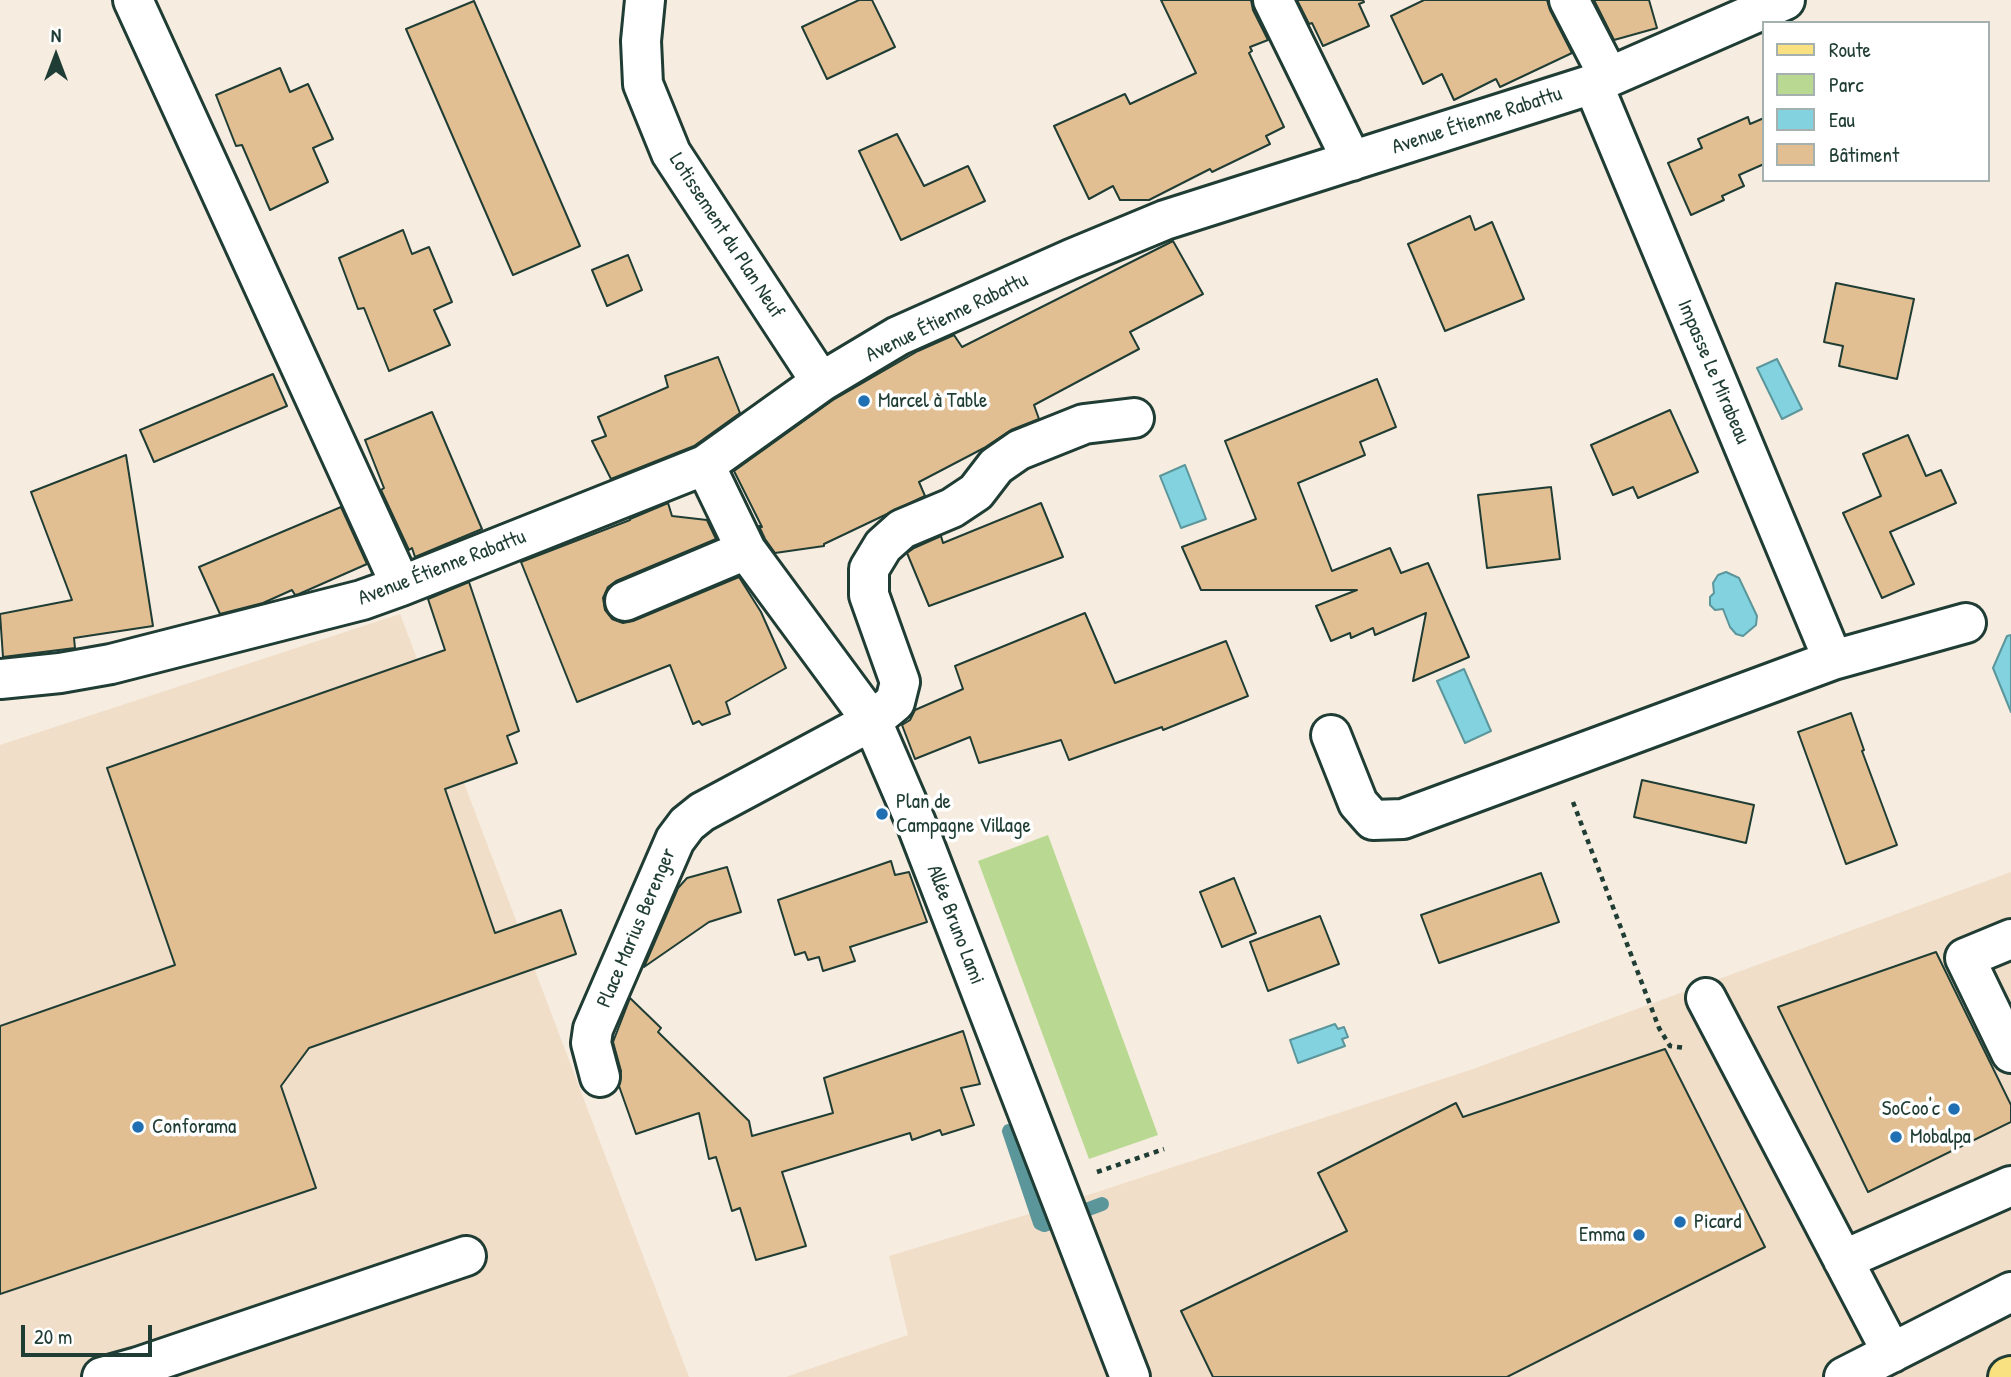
<!DOCTYPE html>
<html>
<head>
<meta charset="utf-8">
<style>
	body { margin:0 }
	#map { position:relative; width:2011px; height:1377px; overflow:hidden; background:#f6ecdf; font-family:"Patrick Hand",sans-serif }
	canvas { display:block }
	.legend { position:absolute; left:1762px; top:21px; width:228px; height:161px; box-sizing:border-box; background:#fff; border:2px solid #a5b1ae; margin:0; padding:9px 12px; list-style:none; font-size:21px; color:#1f3d34 }
	.legend li { display:flex; align-items:center; gap:14px; height:35px }
	.legend b { width:35px; border:2px solid #a5b1ae }
	.north { position:absolute; left:21px; top:21px; width:70px; height:70px; -webkit-text-stroke:5px #fff; paint-order:stroke; rotate:0deg; font-size:19px; font-weight:700; line-height:28px; text-align:center; color:#1f3d34 }
	.north::after { content:''; display:block; margin:auto; width:24px; height:32px; background:#1f3d34; clip-path:polygon(50% 0,100% 100%,50% 72%,0 100%) }
	.scale { position:absolute; left:21px; top:1325px; width:131px; height:32px; box-sizing:border-box; border:4px solid #1f3d34; border-top:0; padding-left:9px; font-size:21px; line-height:24px; white-space:nowrap; color:#1f3d34; -webkit-text-stroke:5px #fff; paint-order:stroke }
</style>
</head>
<body>
<div id="map">
<canvas width="2011" height="1377"></canvas>
<ul class="legend">
<li><b style="height:9px;background:#f9e181"></b>Route</li>
<li><b style="height:19px;background:#b9d993"></b>Parc</li>
<li><b style="height:19px;background:#83d2e0"></b>Eau</li>
<li><b style="height:19px;background:#e1bf93"></b>Bâtiment</li>
</ul>
<div class="north">N</div>
<div class="scale">20 m</div>
</div>
<script>
const c = document.querySelector('canvas').getContext('2d');
c.lineJoin = 'round';
function fill(path, color) { c.fillStyle = color; c.fill(path, 'evenodd'); }
const shape = rows => new Path2D(rows.map(r => 'M' + r).join(''));
function stroke(path, color, width, dash) { c.strokeStyle = color; c.lineWidth = width; c.lineCap = dash ? 'butt' : 'round'; c.setLineDash(dash || []); c.stroke(path); }
function label(font, color, halo, rows, align = 'center') {
  c.font = font + ' "Patrick Hand",sans-serif'; c.lineWidth = 7; c.setLineDash([]); c.textBaseline = 'middle'; c.strokeStyle = halo; c.fillStyle = color; for (const [text, x, y, turn = 0] of rows) {
    c.save(); c.translate(x, y); c.rotate((+turn || 0) * Math.PI / 180); c.textAlign = isNaN(turn) ? turn : align; if (halo) c.strokeText(text, 0, 0); c.fillText(text, 0, 0); c.restore();
  }
}
fill(shape([
	[400,614,689,1377,0,1377,0,745],
	[2011,872,2011,1377,786,1377,908,1335,889,1256,1039,1211,1473,1069]
]), '#f0dec8');
fill(shape([
	[1048,835,1158,1135,1089,1159,978,861]
]), '#b9d993');
const water = shape([
	[1777,359,1802,409,1782,419,1757,368,1777,359],
	[1185,465,1206,519,1181,528,1160,476,1185,465],
	[1726,572,1739,578,1757,616,1756,625,1743,636,1736,634,1730,627,1723,609,1715,610,1710,605,1710,597,1714,593,1713,583,1718,575,1726,572],
	[2011,635,2011,712,1993,668,2007,636,2011,635],
	[1464,669,1491,731,1465,743,1437,681,1464,669],
	[1335,1024,1338,1029,1344,1027,1348,1037,1342,1039,1345,1046,1298,1063,1290,1040,1335,1024]
]);
fill(water, '#83d2e0');
stroke(water, '#5b969b', 2);
stroke(shape([
	[1009,1131,1040,1223,1044,1225,1053,1222],
	[1086,1210,1102,1204]
]), '#5b969b', 14);
const building = shape([
	[859,0,872,0,895,47,827,79,802,27,859,0],
	[1161,0,1251,0,1253,10,1268,40,1250,47,1252,51,1249,53,1284,127,1266,136,1270,144,1212,172,1210,169,1149,200,1120,200,1113,186,1089,199,1054,126,1125,94,1130,104,1196,73,1161,0],
	[1297,0,1363,0,1364,2,1359,4,1369,26,1323,46,1312,23,1309,24,1297,0],
	[1424,0,1547,0,1550,10,1572,53,1500,87,1496,79,1454,100,1442,74,1423,84,1391,16,1424,0],
	[1594,0,1649,0,1657,28,1614,40,1594,0],
	[474,1,580,246,513,275,406,29,474,1],
	[280,68,290,92,308,84,333,139,313,148,328,182,270,210,242,145,236,146,216,95,280,68],
	[1748,117,1750,124,1764,118,1764,164,1739,175,1744,186,1722,196,1724,200,1691,215,1668,163,1702,148,1698,139,1748,117],
	[897,134,924,186,968,166,985,201,901,240,859,151,897,134],
	[1470,216,1475,230,1492,222,1524,299,1445,331,1408,244,1470,216],
	[403,230,412,254,429,247,452,302,434,310,450,345,389,371,364,308,358,309,339,258,403,230],
	[1173,241,1203,294,1130,332,1139,349,1034,405,1039,419,1011,430,984,448,919,482,925,496,824,544,824,546,775,553,765,539,759,526,762,527,734,471,833,400,918,351,954,335,962,347,1173,241],
	[628,255,642,290,607,306,592,270,628,255],
	[1836,283,1914,299,1897,379,1839,366,1843,346,1824,342,1836,283],
	[718,357,740,413,694,446,611,479,592,441,606,436,598,417,668,387,665,376,718,357],
	[273,374,287,406,154,462,140,430,273,374],
	[1377,379,1396,427,1360,442,1365,455,1298,483,1332,571,1390,548,1401,573,1428,563,1469,657,1413,681,1426,613,1375,635,1373,628,1351,638,1350,633,1331,641,1316,606,1357,590,1201,590,1182,547,1256,519,1225,441,1377,379],
	[1670,410,1698,472,1638,498,1633,487,1613,495,1591,445,1670,410],
	[432,412,482,529,415,557,412,548,409,550,381,490,384,488,365,440,432,412],
	[1908,435,1926,476,1941,470,1956,503,1890,532,1914,584,1882,598,1843,513,1881,496,1863,454,1908,435],
	[126,455,153,626,74,638,75,648,3,657,0,614,72,600,31,492,126,455],
	[1551,487,1560,559,1487,568,1478,495,1551,487],
	[668,503,672,516,707,520,716,539,616,581,608,587,603,598,605,610,612,619,623,623,633,621,739,577,761,612,786,668,726,702,730,714,702,725,699,721,693,724,670,665,577,702,521,562,630,520,630,519,668,503],
	[1041,503,1063,557,929,606,907,553,914,548,941,536,943,543,1041,503],
	[341,507,367,564,299,594,295,595,292,590,263,603,220,614,199,567,341,507],
	[469,582,519,731,507,736,517,763,445,789,495,933,561,910,576,954,309,1048,281,1086,316,1188,0,1294,0,1026,175,965,107,768,445,650,428,599,469,582],
	[1085,613,1115,683,1226,641,1248,696,1163,730,1162,727,1069,760,1061,740,979,763,970,737,915,759,902,725,910,720,915,710,963,689,955,666,1085,613],
	[1851,713,1864,750,1862,751,1897,845,1846,864,1798,732,1851,713],
	[1642,780,1754,805,1746,843,1634,817,1642,780],
	[891,861,895,875,909,872,927,922,850,947,855,961,823,971,819,957,808,960,805,952,795,955,778,900,891,861],
	[727,867,741,912,709,922,644,967,678,888,687,878,727,867],
	[1541,873,1559,922,1439,963,1421,915,1541,873],
	[1234,878,1256,933,1222,947,1200,892,1234,878],
	[1320,916,1339,964,1268,991,1250,942,1320,916],
	[1936,952,2011,1105,2011,1122,1868,1192,1778,1007,1936,952],
	[630,998,661,1028,658,1032,749,1121,752,1136,833,1113,824,1078,963,1031,980,1084,961,1088,974,1125,942,1135,940,1130,912,1140,910,1133,782,1172,806,1246,756,1260,740,1208,732,1211,716,1157,709,1159,699,1113,636,1134,619,1086,621,1071,613,1042,630,998],
	[1665,1049,1765,1247,1507,1377,1213,1377,1181,1311,1347,1231,1318,1173,1456,1103,1463,1117,1665,1049]
]);
fill(building, '#e1bf93');
stroke(building, '#1f3d34', 2);
const minor = shape([
	[133,0,401,586],
	[645,0,641,41,643,84,671,153,821,382],
	[1273,0,1352,161],
	[1569,0,1609,77],
	[1593,84,1833,660],
	[705,465,746,550,872,721,916,823,1130,1377],
	[625,601,746,550],
	[0,679,60,673,111,664,362,600,401,586,705,465,821,382,898,336,1071,259,1165,220,1593,84,1785,0],
	[1331,735,1358,803,1373,820,1403,819,1833,660,1966,623],
	[2011,939,1965,958,2011,1053],
	[1706,998,1892,1353],
	[600,1077,591,1043,593,1029,675,840,687,824,702,812,872,721,895,702,900,682,869,595,869,569,883,546,902,529,952,508,976,492,996,466,1019,450,1084,424,1134,418],
	[1843,1260,2011,1186],
	[102,1377,138,1367,466,1256],
	[1844,1377,2011,1292]
]);
const major = shape([
	[2008,1377,2011,1376]
]);
stroke(minor, '#1f3d34', 44);
stroke(major, '#1f3d34', 44);
stroke(shape([
	[1573,802,1659,1028,1670,1046,1685,1048],
	[1097,1172,1164,1149]
]), '#1f3d34', 4.5, [5, 5]);
stroke(minor, '#fff', 38);
stroke(major, '#f9e181', 38);
for (const [x, y, r, color] of [
	[864,401,7,"#1f6fb2"],
	[882,814,7,"#1f6fb2"],
	[1954,1109,7,"#1f6fb2"],
	[138,1127,7,"#1f6fb2"],
	[1896,1137,7,"#1f6fb2"],
	[1680,1222,7,"#1f6fb2"],
	[1639,1235,7,"#1f6fb2"]
]) { const dot = new Path2D(); dot.arc(x, y, r, 0, 2 * Math.PI); c.fillStyle = color; c.fill(dot); stroke(dot, '#fff', 2.5); }
label('21px', '#1f3d34', '#fff', [
	["Avenue Étienne Rabattu",1477,121,-18],
	["Lotissement du Plan Neuf",726,236,57],
	["Avenue Étienne Rabattu",947,318,-26],
	["Impasse Le Mirabeau",1713,372,67],
	["Avenue Étienne Rabattu",442,568,-21],
	["Allée Bruno Lami",955,925,69],
	["Place Marius Berenger",637,928,-67]
]);
label('21px', '#1f3d34', '#fff', [
	["Marcel à Table",878,401],
	["Plan de",896,802],
	["Campagne Village",896,826],
	["SoCoo'c",1940,1109,"right"],
	["Conforama",152,1127],
	["Mobalpa",1910,1137],
	["Picard",1694,1222],
	["Emma",1625,1235,"right"]
], 'left');
</script>
</body>
</html>
